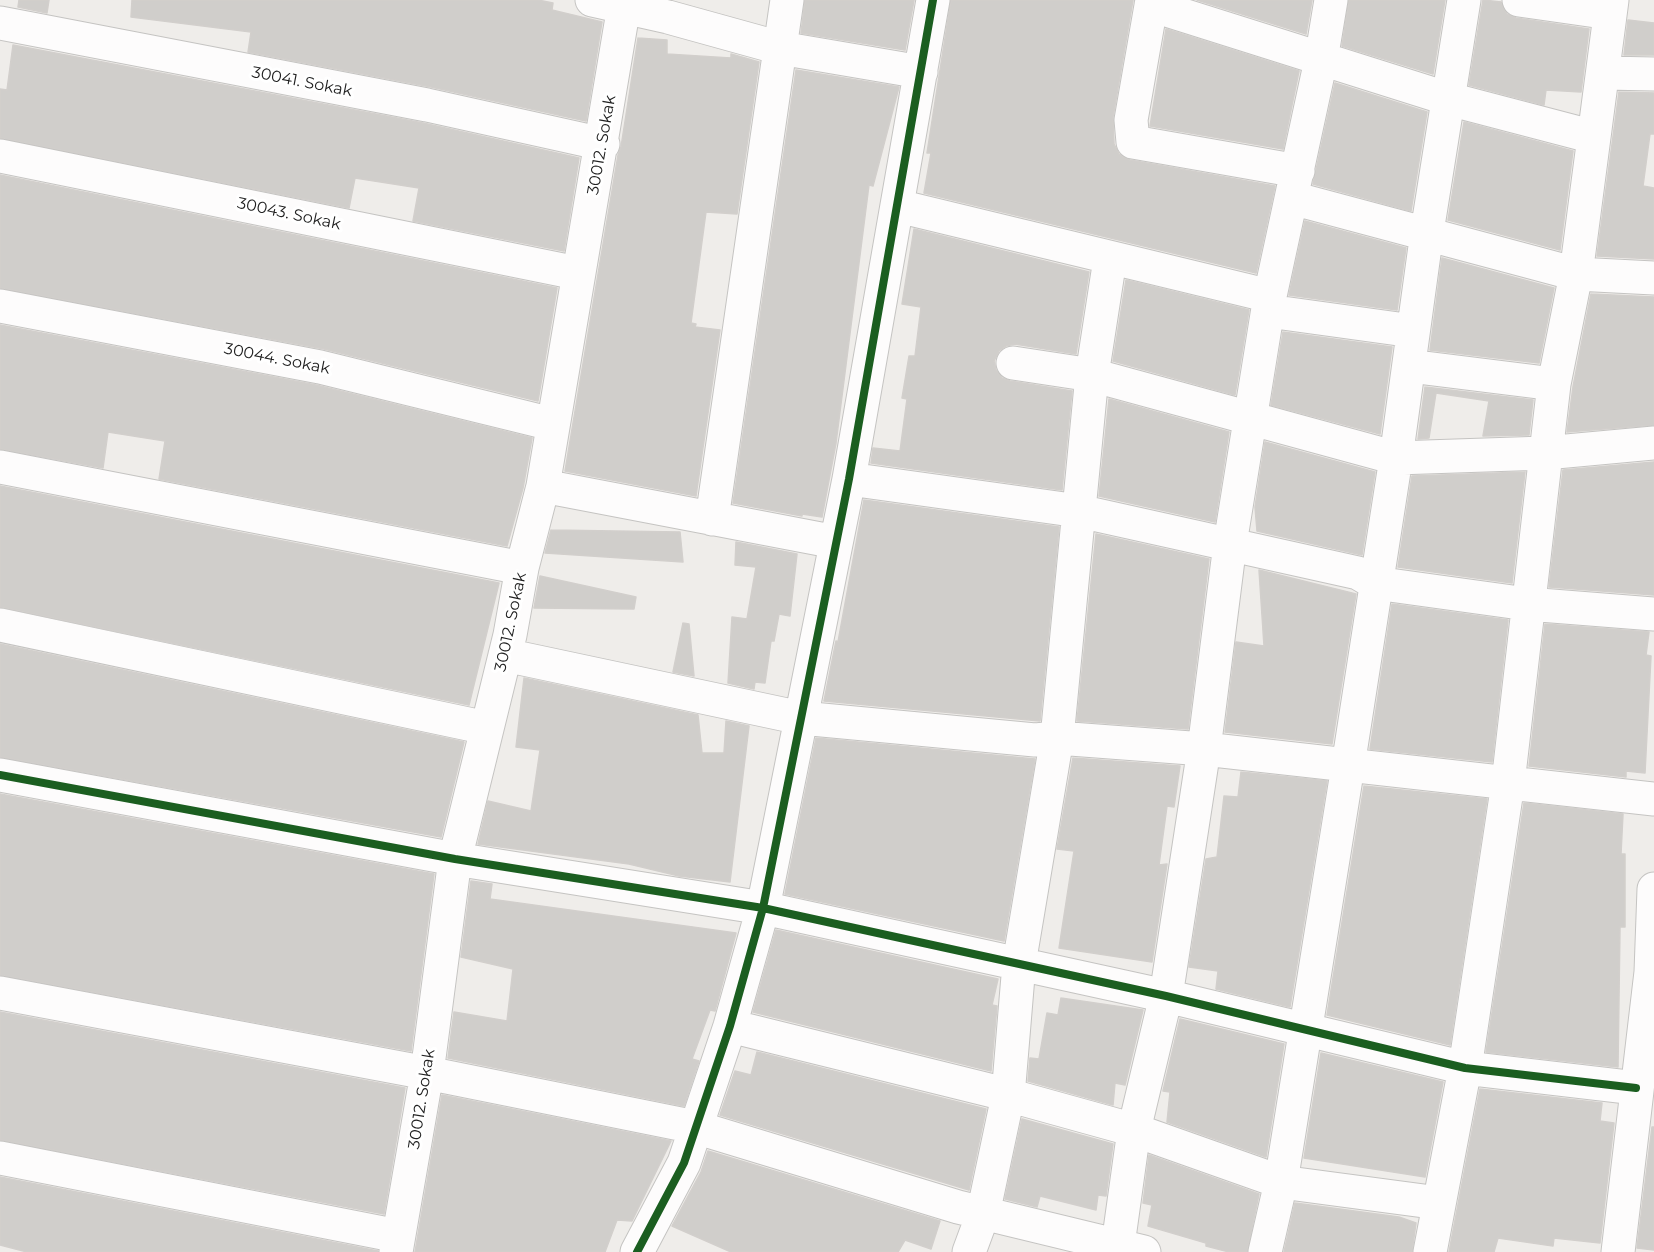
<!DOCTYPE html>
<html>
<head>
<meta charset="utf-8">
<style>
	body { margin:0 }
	canvas { display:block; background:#efedea }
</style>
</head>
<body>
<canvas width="1654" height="1252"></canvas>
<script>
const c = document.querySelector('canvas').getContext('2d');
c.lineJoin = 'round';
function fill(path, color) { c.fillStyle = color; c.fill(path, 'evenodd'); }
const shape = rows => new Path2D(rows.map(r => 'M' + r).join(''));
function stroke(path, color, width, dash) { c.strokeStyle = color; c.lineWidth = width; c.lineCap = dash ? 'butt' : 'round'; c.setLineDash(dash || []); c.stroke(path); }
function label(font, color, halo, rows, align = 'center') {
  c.font = font + ' Montserrat,sans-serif'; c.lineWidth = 6; c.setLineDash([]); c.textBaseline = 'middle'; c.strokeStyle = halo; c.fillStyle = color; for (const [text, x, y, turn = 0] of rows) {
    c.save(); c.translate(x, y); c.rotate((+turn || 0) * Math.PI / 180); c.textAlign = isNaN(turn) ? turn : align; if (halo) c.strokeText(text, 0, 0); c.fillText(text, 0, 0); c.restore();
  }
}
const building = shape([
	[19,0,49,0,47,13,18,7,19,0],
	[132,0,538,0,553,3,552,10,602,22,586,121,431,87,248,52,251,32,131,17,132,0],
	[805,0,914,0,905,50,801,33,805,0],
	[951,0,1133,0,1113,117,1114,144,1119,154,1130,160,1275,186,1256,273,924,193,931,153,927,153,951,0],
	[1197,0,1312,0,1306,34,1197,0],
	[1349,0,1445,0,1433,74,1342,46,1349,0],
	[1483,0,1501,2,1507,14,1516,18,1589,29,1581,92,1546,90,1544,105,1469,85,1483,0],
	[1628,20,1654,23,1654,55,1624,55,1628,20],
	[1166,29,1299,71,1283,149,1150,126,1166,29],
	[638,38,667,40,667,54,731,58,731,54,759,62,737,214,706,212,691,323,696,324,695,327,720,330,696,496,565,471,618,155,621,147,638,38],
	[13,45,423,123,579,158,564,251,413,221,419,188,355,178,349,208,0,138,0,89,7,90,13,45],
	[796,70,899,87,873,186,869,185,836,443,822,517,802,514,802,516,733,503,796,70],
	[1335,83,1427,112,1411,211,1313,184,1335,83],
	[1619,92,1654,93,1654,134,1650,134,1643,186,1654,188,1654,259,1597,256,1619,92],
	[1464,122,1573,151,1560,250,1448,220,1464,122],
	[0,175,557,288,538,401,324,349,0,288,0,175],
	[1305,221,1406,248,1397,310,1289,295,1305,221],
	[914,229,1089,272,1076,354,1015,344,1006,346,999,351,994,361,996,370,1002,378,1010,381,1072,391,1062,490,871,463,873,448,900,451,907,399,902,398,909,356,915,356,921,307,902,304,914,229],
	[1442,258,1554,288,1539,363,1430,350,1442,258],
	[1126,280,1249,310,1235,395,1113,361,1126,280],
	[1591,294,1654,297,1654,425,1567,432,1573,387,1591,294],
	[0,325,316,385,532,438,523,488,507,546,159,479,165,441,108,432,103,468,0,449,0,325],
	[1283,332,1392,347,1380,434,1271,405,1283,332],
	[1425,387,1533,400,1529,435,1483,436,1489,401,1436,393,1429,438,1418,439,1425,387],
	[1109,399,1229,432,1215,522,1099,496,1109,399],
	[1265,442,1375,472,1362,555,1257,531,1255,507,1265,442],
	[1654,462,1654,595,1549,587,1563,470,1654,462],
	[1525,472,1512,583,1398,567,1412,476,1525,472],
	[0,486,499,583,469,705,0,607,0,486],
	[864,500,1059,527,1040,721,824,701,836,641,838,642,864,500],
	[551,530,680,532,683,562,545,553,551,530],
	[1096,534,1209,559,1188,729,1077,721,1096,534],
	[736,542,797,554,790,616,779,614,774,641,771,641,765,683,755,682,754,689,728,683,732,617,747,619,756,567,735,565,736,542],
	[1259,570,1356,594,1332,744,1225,732,1236,642,1264,646,1259,570],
	[540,576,636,597,634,609,534,608,540,576],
	[1392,604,1508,620,1492,762,1370,749,1392,604],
	[683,623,689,624,694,676,673,672,683,623],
	[1545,624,1649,632,1646,655,1651,656,1645,773,1626,771,1626,777,1529,766,1545,624],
	[0,644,464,742,441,837,0,757,0,644],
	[524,678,698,715,702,753,724,753,726,721,749,726,730,882,679,876,629,864,478,844,488,801,531,811,540,750,516,747,524,678],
	[816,738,1035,759,1004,941,785,894,816,738],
	[1073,758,1180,766,1174,807,1167,806,1159,865,1167,864,1152,962,1059,948,1074,851,1057,849,1073,758],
	[1241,772,1327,781,1290,1007,1216,989,1218,971,1189,967,1206,859,1217,857,1224,796,1238,797,1241,772],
	[1364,786,1487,799,1450,1045,1327,1015,1364,786],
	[0,794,434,874,411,1051,0,975,0,794],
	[1524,803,1623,814,1621,854,1625,854,1625,927,1620,927,1618,1067,1486,1052,1524,803],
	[471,881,492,884,490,899,736,933,715,1011,710,1010,692,1059,699,1061,684,1106,448,1058,454,1012,507,1021,513,969,461,957,471,881],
	[776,930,998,979,992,1005,997,1006,991,1071,753,1012,776,930],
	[1061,998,1143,1010,1125,1085,1115,1083,1113,1105,1028,1081,1030,1058,1039,1059,1047,1013,1058,1015,1061,998],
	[0,1012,405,1088,384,1214,0,1140,0,1012],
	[1180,1019,1284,1044,1266,1157,1167,1122,1170,1092,1163,1091,1180,1019],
	[757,1052,986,1109,969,1190,720,1115,735,1071,751,1075,757,1052],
	[1321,1053,1443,1082,1425,1177,1304,1158,1321,1053],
	[1480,1089,1602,1103,1600,1121,1614,1123,1600,1243,1554,1238,1553,1246,1498,1238,1494,1252,1449,1252,1480,1089],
	[442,1095,671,1141,632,1221,617,1220,605,1252,415,1252,442,1095],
	[1022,1119,1113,1144,1106,1196,1098,1195,1096,1210,1040,1196,1037,1207,1005,1199,1022,1119],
	[1652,1127,1654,1127,1654,1250,1637,1248,1652,1127],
	[708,1151,940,1221,931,1249,905,1240,898,1252,731,1252,672,1226,701,1172,708,1151],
	[1149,1155,1259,1194,1247,1252,1229,1252,1206,1246,1206,1243,1148,1226,1152,1205,1143,1203,1149,1155],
	[0,1177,378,1251,378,1252,27,1252,0,1245,0,1177],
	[1295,1203,1399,1217,1416,1223,1412,1252,1284,1252,1295,1203]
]);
fill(building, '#d0cecb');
stroke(building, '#d2cfcc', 1.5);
const minor = shape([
	[592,0,668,17,780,48,921,72],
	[1152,0,1131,120,1133,142,1298,171],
	[1519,0,1610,13],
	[1151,5,1449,99,1594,137],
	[0,23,427,105,603,144],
	[1605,73,1654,74],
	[0,156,577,273],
	[1292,198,1576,274,1654,278],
	[898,206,1270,296],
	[0,306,320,367,552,424],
	[1268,311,1413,331],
	[1013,363,1092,375,1396,458,1545,453,1654,443],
	[1409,366,1554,384],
	[0,467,522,568],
	[849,479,1079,511,1358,573,1375,583,1527,604,1654,614],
	[543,486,836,542],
	[712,519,787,0],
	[0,625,487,728],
	[505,655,801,718,1035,740,1057,738,1204,749,1654,799],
	[0,775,455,859,763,908,1166,996,1465,1068,1636,1088],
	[0,993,427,1073,695,1127,958,1207,1144,1252],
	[730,1026,997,1092,1134,1130,1281,1182,1439,1203],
	[0,1158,398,1236],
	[396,1252,427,1073,455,859,510,635,522,568,543,486,625,0],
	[637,1252,684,1163,730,1026,763,908,849,479,933,0],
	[969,1252,983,1214,1008,1096,1019,964,1057,738,1092,375,1110,259],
	[1117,1252,1134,1130,1166,996,1204,749,1230,544,1270,296,1321,60,1331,0],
	[1265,1252,1281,1182,1348,766,1396,458,1427,232,1464,0],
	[1430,1252,1465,1068,1508,783,1554,384,1576,274,1612,0],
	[1618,1252,1651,972,1654,889]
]);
stroke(minor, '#c5c4c2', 35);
stroke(minor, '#fdfcfc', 33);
stroke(shape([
	[0,775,455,859,763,908,1166,996,1465,1068,1636,1088],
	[637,1252,684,1163,730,1026,763,908,849,479,933,0]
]), '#1b5e20', 8);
label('16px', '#212121', '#fff', [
	["30041. Sokak",302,82,11],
	["30012. Sokak",602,145,-80],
	["30043. Sokak",289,214,12],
	["30044. Sokak",277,359,11],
	["30012. Sokak",511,622,-78],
	["30012. Sokak",422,1099,-81]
]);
</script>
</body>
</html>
